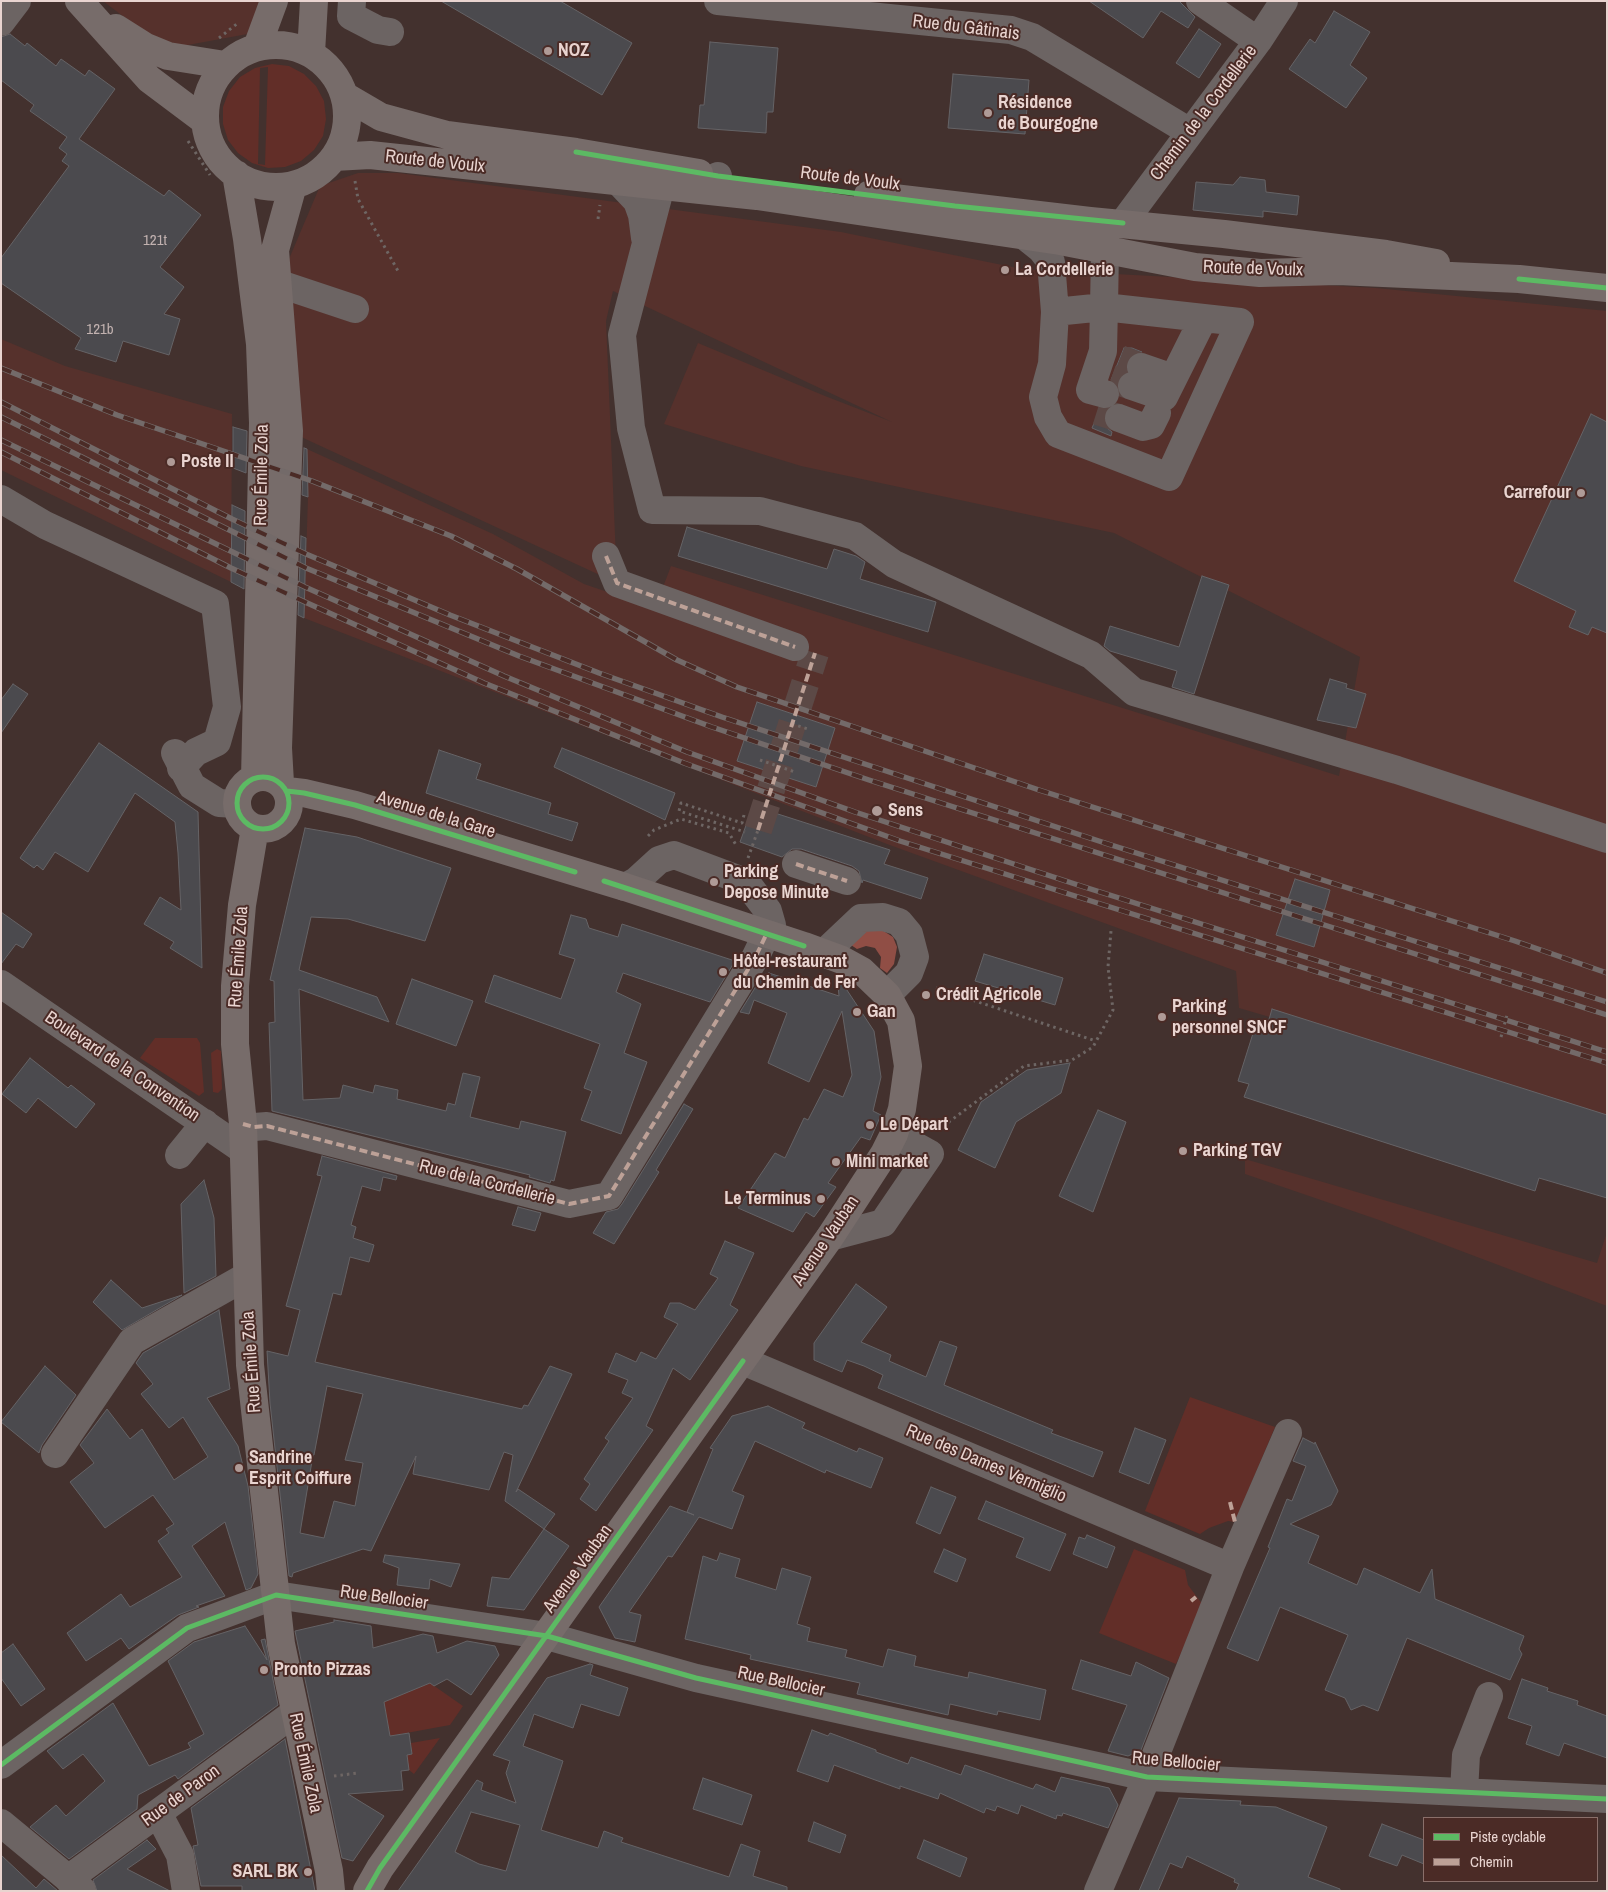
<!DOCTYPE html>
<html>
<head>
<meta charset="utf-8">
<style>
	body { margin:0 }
	#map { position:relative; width:1608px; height:1892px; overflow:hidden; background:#43312e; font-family:"Archivo Narrow",sans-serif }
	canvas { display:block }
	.frame { position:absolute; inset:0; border:2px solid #e9d4d0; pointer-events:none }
	.legend { position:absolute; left:1423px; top:1817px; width:175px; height:65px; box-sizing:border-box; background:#4b2b26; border:1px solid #8a6f6a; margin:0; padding:6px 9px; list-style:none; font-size:15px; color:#e9d4d0 }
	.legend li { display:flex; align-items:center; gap:10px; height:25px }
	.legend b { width:25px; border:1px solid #8a6f6a }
</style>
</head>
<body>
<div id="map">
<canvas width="1608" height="1892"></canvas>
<div class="frame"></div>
<ul class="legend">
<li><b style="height:6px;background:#5cba63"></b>Piste cyclable</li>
<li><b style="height:6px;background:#bda197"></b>Chemin</li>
</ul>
</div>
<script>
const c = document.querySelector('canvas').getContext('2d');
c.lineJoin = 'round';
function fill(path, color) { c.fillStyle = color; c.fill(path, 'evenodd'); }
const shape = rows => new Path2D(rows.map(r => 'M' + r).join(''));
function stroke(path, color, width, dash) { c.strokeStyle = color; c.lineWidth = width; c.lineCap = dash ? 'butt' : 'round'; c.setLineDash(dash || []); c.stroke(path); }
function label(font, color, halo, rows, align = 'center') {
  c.font = font + ' "Archivo Narrow",sans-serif'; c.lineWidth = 4; c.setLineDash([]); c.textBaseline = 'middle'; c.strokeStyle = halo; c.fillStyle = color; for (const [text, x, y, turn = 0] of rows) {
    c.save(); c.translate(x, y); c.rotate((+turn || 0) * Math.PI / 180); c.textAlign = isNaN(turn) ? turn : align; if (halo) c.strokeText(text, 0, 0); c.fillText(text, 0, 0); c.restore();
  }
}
fill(shape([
	[103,1,268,1,253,33,166,49],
	[358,173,398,173,841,232,1022,269,1376,288,1607,311,1607,1116,1239,1008,1236,971,887,844,304,618,308,497,307,449,493,534,584,584,655,608,671,566,1339,776,1360,657,1114,533,801,466,664,424,698,343,825,396,892,422,613,291,606,321,617,583,299,436,289,259,320,186],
	[1,339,65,366,232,414,231,582,1,470],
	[1245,1159,1597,1263,1607,1232,1607,1306,1379,1220,1245,1174]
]), '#56312c');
fill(shape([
	[272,64,289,66,304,74,316,86,324,101,326,119,323,136,314,150,301,161,285,167,268,168,252,163,238,153,228,140,223,124,223,107,229,91,240,77,255,68],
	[268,67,265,165,258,164,260,68],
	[155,1038,197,1038,200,1043,204,1092,199,1096,140,1058],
	[217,1049,221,1051,222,1089,218,1093,213,1092,211,1053],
	[1190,1397,1275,1427,1235,1522,1228,1521,1209,1528,1200,1534,1145,1511],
	[1134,1549,1185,1570,1188,1585,1203,1605,1176,1664,1099,1633],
	[430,1683,463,1706,450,1725,390,1736,384,1702],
	[440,1738,414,1774,409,1770,407,1755,412,1754,411,1743]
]), '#622e28');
fill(shape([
	[882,930,893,937,897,947,894,964,887,973,880,968,881,957,875,948,866,946,857,949,848,943,861,931]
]), '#904e45');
const building = shape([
	[441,1,560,1,632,43,602,95,441,1],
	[1089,1,1179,1,1195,17,1188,28,1161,11,1143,38,1089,1],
	[1334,11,1370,32,1350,65,1367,78,1346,108,1289,69,1310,39,1315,43,1334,11],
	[1199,29,1221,44,1199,78,1176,63,1199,29],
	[10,34,25,46,27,43,56,66,61,59,85,76,89,70,115,89,79,139,164,196,169,190,201,215,160,267,184,287,164,314,180,319,169,355,123,341,116,362,75,349,81,338,1,283,1,258,69,166,62,161,67,154,59,148,67,137,30,111,34,105,1,80,1,37,10,34],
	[710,42,778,48,773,112,767,112,766,133,698,128,700,105,704,105,710,42],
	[953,74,1029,80,1025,134,948,128,953,74],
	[1240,177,1265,180,1266,192,1299,196,1297,215,1263,211,1263,217,1193,210,1196,182,1233,185,1240,177],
	[1124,348,1132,348,1142,352,1130,356,1126,362,1126,372,1121,375,1117,384,1111,380,1124,348],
	[1100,409,1107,409,1104,420,1107,428,1112,432,1111,436,1092,428,1100,409],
	[1591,414,1607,422,1607,633,1592,627,1588,635,1569,627,1576,611,1514,581,1591,414],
	[233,427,247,431,246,473,233,468,233,427],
	[304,448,307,449,308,497,302,495,304,448],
	[232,505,245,511,244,589,231,582,232,505],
	[687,527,827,569,834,549,856,556,865,562,860,579,936,602,928,632,678,556,687,527],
	[301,536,306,538,304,618,298,615,301,536],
	[1202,576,1229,585,1194,694,1172,687,1177,671,1110,651,1104,646,1110,626,1179,647,1202,576],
	[1330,679,1347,684,1346,688,1366,694,1356,728,1317,720,1330,679],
	[13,684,28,694,1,733,1,700,13,684],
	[757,702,835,728,816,787,737,761,757,702],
	[99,743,198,812,202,968,170,948,174,942,144,924,160,897,181,910,178,853,175,822,135,793,88,872,55,852,43,870,37,865,34,868,20,858,99,743],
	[562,748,675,793,665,820,554,767,562,748],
	[439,750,481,764,476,779,551,803,548,814,578,823,572,841,426,793,439,750],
	[753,806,890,850,884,864,928,878,921,899,863,880,862,883,859,871,852,866,801,849,792,849,782,857,740,842,753,806],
	[305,828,357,837,451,868,425,941,348,919,311,917,299,970,377,997,389,1022,299,989,303,1100,340,1098,343,1085,373,1093,375,1085,398,1090,397,1099,446,1111,448,1103,455,1105,463,1073,480,1077,470,1117,519,1129,521,1121,566,1132,554,1181,551,1180,550,1183,529,1177,530,1175,272,1111,269,1023,275,1022,274,981,270,980,305,828],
	[1295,879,1330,890,1314,947,1276,935,1295,879],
	[1,912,32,934,23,948,16,944,1,964,1,912],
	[571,915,586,919,589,928,618,937,622,924,735,961,710,1002,623,973,616,992,641,1004,624,1053,647,1062,621,1134,581,1120,592,1091,584,1088,600,1044,485,1002,494,975,561,999,575,959,559,954,571,915],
	[984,954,1063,978,1055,1005,975,981,984,954],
	[769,973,839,996,837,975,874,1031,881,1077,873,1111,881,1115,870,1140,861,1137,828,1183,836,1187,814,1217,806,1212,793,1232,738,1208,775,1153,785,1158,804,1118,808,1120,824,1089,843,1097,852,1075,842,1011,809,1082,768,1063,787,1013,754,1000,749,1014,740,1012,763,975,769,973],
	[412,979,473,1001,456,1046,396,1024,412,979],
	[1272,1009,1607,1115,1607,1198,1539,1178,1535,1191,1244,1097,1249,1084,1238,1081,1255,1027,1266,1030,1272,1009],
	[30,1058,68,1088,71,1085,95,1104,76,1128,38,1098,26,1113,2,1094,30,1058],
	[1070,1063,1061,1093,1016,1122,995,1168,958,1150,981,1102,1027,1070,1070,1063],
	[684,1104,693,1109,656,1170,659,1172,614,1244,593,1233,606,1212,618,1209,622,1204,684,1104],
	[1098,1110,1126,1122,1093,1212,1059,1196,1098,1110],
	[322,1156,397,1176,396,1180,383,1177,380,1191,362,1186,351,1225,356,1227,353,1238,374,1245,369,1262,350,1257,341,1295,333,1293,315,1362,522,1409,524,1405,528,1406,550,1366,572,1374,516,1492,518,1489,555,1514,544,1529,505,1501,513,1455,504,1452,489,1490,413,1474,416,1456,371,1551,363,1549,293,1573,292,1577,289,1576,270,1403,267,1351,288,1356,300,1310,286,1306,322,1176,317,1175,322,1156],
	[327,1386,363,1394,345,1460,363,1463,355,1506,334,1501,324,1538,300,1533,313,1455,314,1455,327,1386],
	[204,1180,214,1218,216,1276,184,1293,181,1204,204,1180],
	[518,1207,541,1213,535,1231,512,1225,518,1207],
	[725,1241,754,1253,730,1305,738,1310,690,1380,673,1368,646,1426,653,1430,596,1511,580,1499,590,1484,584,1479,609,1441,605,1438,633,1398,622,1393,628,1380,608,1372,616,1353,636,1362,641,1352,656,1359,678,1324,664,1317,670,1303,680,1303,695,1310,718,1278,710,1274,725,1241],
	[111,1280,142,1308,182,1295,122,1330,93,1302,111,1280],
	[856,1284,887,1307,861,1342,891,1355,889,1361,926,1377,940,1341,957,1347,944,1385,1053,1430,1051,1433,1103,1452,1093,1477,878,1388,883,1375,864,1366,847,1360,842,1372,814,1360,814,1343,856,1284],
	[219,1310,230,1389,207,1398,238,1446,248,1486,258,1574,251,1588,246,1590,225,1522,192,1546,225,1596,196,1606,199,1607,178,1615,129,1649,121,1638,86,1661,67,1633,121,1594,130,1607,182,1577,158,1541,169,1533,166,1529,174,1524,153,1495,105,1528,70,1482,94,1463,80,1445,107,1409,130,1439,142,1429,174,1480,208,1457,183,1417,169,1428,141,1394,153,1384,136,1363,143,1353,219,1310],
	[45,1366,76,1395,42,1445,39,1453,1,1422,45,1366],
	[768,1406,805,1423,802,1428,857,1452,859,1448,883,1458,871,1488,826,1470,825,1473,755,1441,732,1491,744,1496,732,1529,699,1517,672,1557,668,1556,629,1612,641,1615,635,1642,615,1638,599,1607,670,1506,694,1515,687,1512,713,1449,710,1448,732,1416,768,1406],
	[1135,1428,1166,1440,1149,1484,1119,1472,1135,1428],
	[1303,1438,1315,1444,1315,1442,1338,1491,1331,1505,1290,1524,1319,1536,1308,1563,1357,1585,1364,1568,1420,1593,1432,1569,1435,1599,1524,1636,1519,1649,1522,1654,1510,1680,1407,1638,1378,1711,1363,1705,1351,1710,1345,1698,1325,1690,1348,1635,1280,1607,1258,1661,1227,1648,1270,1548,1268,1547,1287,1499,1292,1501,1306,1466,1293,1461,1303,1438],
	[931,1487,956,1497,940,1534,916,1523,931,1487],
	[986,1501,1066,1534,1050,1571,1016,1557,1024,1538,978,1519,986,1501],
	[544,1529,569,1546,524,1610,487,1606,492,1577,509,1579,544,1529],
	[1087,1535,1115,1547,1107,1568,1073,1554,1079,1537,1085,1539,1087,1535],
	[944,1549,966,1559,957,1582,934,1572,944,1549],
	[720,1553,740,1559,735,1577,776,1590,782,1568,811,1577,797,1624,810,1628,807,1641,847,1650,845,1657,883,1667,888,1649,916,1656,914,1666,968,1678,969,1672,1046,1690,1040,1720,998,1711,997,1715,950,1704,948,1715,857,1694,860,1683,750,1659,751,1655,685,1639,703,1556,717,1561,720,1553],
	[385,1555,420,1559,460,1564,451,1587,430,1579,429,1589,397,1585,399,1568,383,1562,385,1555],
	[334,1620,371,1626,373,1648,423,1634,433,1636,437,1653,467,1641,495,1646,499,1655,471,1695,447,1679,434,1686,430,1683,384,1702,390,1736,409,1733,412,1754,407,1755,409,1770,401,1771,403,1790,348,1794,384,1816,353,1861,342,1858,295,1631,334,1622,334,1620],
	[245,1626,267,1660,261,1640,265,1639,278,1705,178,1779,175,1775,138,1795,137,1809,69,1859,30,1827,56,1805,66,1816,105,1781,83,1754,63,1769,47,1751,113,1703,149,1766,191,1748,188,1743,204,1734,168,1661,194,1642,245,1626],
	[13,1644,45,1689,21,1706,1,1678,1,1653,13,1644],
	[1081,1660,1131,1676,1136,1662,1169,1678,1141,1750,1128,1756,1108,1751,1127,1705,1072,1689,1081,1660],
	[590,1664,593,1665,590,1675,628,1688,619,1716,581,1704,573,1728,534,1714,523,1746,563,1761,541,1830,598,1848,604,1831,623,1838,621,1842,729,1877,741,1844,760,1851,753,1876,787,1887,787,1891,398,1891,477,1780,483,1783,481,1790,516,1803,506,1773,510,1761,493,1755,547,1678,590,1664],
	[471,1812,520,1825,506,1871,479,1864,455,1852,471,1812],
	[1522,1679,1548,1688,1547,1691,1578,1701,1577,1705,1607,1716,1607,1758,1564,1743,1559,1756,1526,1744,1532,1726,1508,1718,1522,1679],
	[812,1730,828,1736,830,1733,876,1750,876,1752,908,1764,911,1757,961,1775,965,1765,1033,1789,1036,1784,1055,1792,1061,1777,1109,1788,1118,1805,1108,1828,1063,1813,1062,1816,1057,1815,1056,1819,1021,1805,1018,1814,997,1806,995,1811,986,1808,984,1813,940,1793,938,1799,900,1786,900,1789,834,1765,828,1782,797,1771,812,1730],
	[285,1739,315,1891,242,1891,242,1886,201,1886,193,1846,198,1845,191,1808,285,1739],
	[703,1778,752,1795,742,1825,693,1809,703,1778],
	[1179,1798,1241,1801,1240,1805,1276,1807,1327,1827,1308,1877,1340,1889,1340,1891,1236,1891,1239,1884,1234,1882,1235,1879,1187,1856,1182,1868,1170,1863,1158,1891,1139,1891,1179,1798],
	[814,1822,846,1835,840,1853,808,1841,814,1822],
	[1382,1824,1424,1840,1424,1864,1402,1855,1397,1866,1369,1856,1382,1824],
	[147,1840,156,1849,127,1869,170,1891,97,1891,93,1880,147,1840],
	[924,1840,967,1858,960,1877,917,1858,924,1840],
	[1,1855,36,1888,44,1879,58,1891,1,1891,1,1855]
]);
fill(building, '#4b4a4e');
stroke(building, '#656366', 1);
stroke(shape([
	[1120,359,1141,367],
	[1111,379,1132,386],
	[1097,411,1119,418],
	[758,830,815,653]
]), '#5c4946', 28, [28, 14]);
stroke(shape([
	[219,38,238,23],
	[188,141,210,175],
	[355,181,358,199,398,271],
	[598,219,600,205],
	[792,724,808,729],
	[760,760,795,772],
	[744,815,742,823,681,803,679,811,745,832],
	[648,836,654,830,681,819,729,833,736,845],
	[748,858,758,830],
	[936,988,1096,1041],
	[1501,1037,1507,1015],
	[938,1130,1024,1066,1072,1060,1093,1047,1113,1010,1108,967,1111,931],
	[334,1776,358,1773]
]), '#6e6664', 3, [2.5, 4]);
stroke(shape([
	[352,1,351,16,378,30,390,32],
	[718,1,1011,30,1032,37,1190,132],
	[1200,1,1258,41],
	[1,22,17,1],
	[718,176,705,182,670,179,661,186,622,335,631,428,652,510,760,511,855,536,894,564,1091,655,1134,692,1397,770,1607,839],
	[619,182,637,201,642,215,645,238],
	[1123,223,1258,41,1284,1],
	[1026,237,1041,249,1051,262,1055,312,1052,364,1043,397,1048,417,1058,434,1169,477,1240,322,1104,307,1105,250,1087,235],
	[277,283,355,309],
	[1055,312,1104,307,1103,351,1090,390,1105,394],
	[1141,367,1173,378],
	[1132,386,1164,397,1203,319],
	[1119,418,1143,427,1151,425,1157,413],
	[1,499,45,525,215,604,227,707,217,742,196,752,181,768],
	[606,556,617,583,795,647],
	[175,753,192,786,219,803,237,804],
	[796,864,847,881],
	[625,887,636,881,659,860,674,855,746,882,768,911,772,925,771,935],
	[824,953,861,918,883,917,899,922,909,934,915,957,909,973,887,995],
	[1,984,243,1150],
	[243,1124,254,1127,267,1126,569,1204,609,1196,755,958,767,933],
	[179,1155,205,1123],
	[830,1237,883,1223,930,1154,894,1134],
	[743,1361,1230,1567],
	[55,1454,132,1341,247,1276],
	[1,1765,187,1628,276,1595,547,1636,696,1678,1147,1777,1607,1799],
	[1464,1792,1466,1755,1489,1696],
	[158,1813,180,1855,186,1891],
	[1,1823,82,1890],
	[68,1879,294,1713],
	[1098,1891,1147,1777,1230,1567,1288,1433]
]), '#6c6463', 28);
stroke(shape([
	[79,1,149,79,205,121],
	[116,28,146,47,168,56,225,65],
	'205 116a71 71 0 1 1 142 0a71 71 0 1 1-142 0Z',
	[257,47,274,1],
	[311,53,314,1],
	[345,96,381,117,447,135,576,152,699,173],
	[334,157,370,155,757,196,1060,241,1195,267,1260,273,1338,271,1519,279,1607,288],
	[236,174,247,239,260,344,263,423,255,778],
	[868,195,1090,221,1224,234,1386,254,1436,263],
	'237 803a26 26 0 1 1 52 0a26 26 0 1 1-52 0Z',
	[280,783,278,748,289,431,275,250,293,185],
	[287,791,304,793,355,805,405,820,625,887,804,946,842,960,862,971,887,995,901,1021,908,1066,902,1109,894,1134,884,1154,830,1237,380,1868,367,1891],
	[255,828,242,905,235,986,235,1044,243,1124,250,1365,281,1644,329,1871,331,1891]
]), '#776c6a', 28);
const rail = shape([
	[1,368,117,415,312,481,451,536,517,569,677,660,737,687,1039,790,1515,941,1607,973],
	[1,402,232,519,306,554,450,615,599,673,722,717,1108,844,1607,1002],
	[1,417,306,568,519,656,712,727,869,780,1607,1015],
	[1,440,305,587,504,676,687,752,855,812,1078,885,1607,1052],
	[1,452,231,568,305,602,484,683,684,763,900,841,1607,1063]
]);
stroke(rail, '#736a69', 5.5);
stroke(rail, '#4b2b26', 4, [11]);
stroke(shape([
	[606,556,617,583,795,647],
	[758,830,815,653],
	[796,864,847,881],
	[243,1124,254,1127,267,1126,569,1204,609,1196,755,958,767,933],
	[1230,1502,1235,1522],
	[1191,1601,1196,1597]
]), '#bda197', 4, [8, 4]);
stroke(shape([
	[576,152,718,176,955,206,1123,223],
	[1519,279,1607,288],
	'237 803a26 26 0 1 1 52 0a26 26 0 1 1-52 0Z',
	[287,791,304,793,355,805,575,872],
	[604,881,804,946],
	[1,1765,187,1628,276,1595,547,1636,696,1678,1147,1777,1607,1799],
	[367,1891,380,1868,743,1361]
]), '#5cba63', 5);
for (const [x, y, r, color] of [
	[548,51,5,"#af9b97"],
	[988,113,5,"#af9b97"],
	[1005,270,5,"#af9b97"],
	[171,462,5,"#af9b97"],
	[1581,493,5,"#af9b97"],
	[877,811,6,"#af9b97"],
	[714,882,5,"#af9b97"],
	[723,972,5,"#af9b97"],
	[926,995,5,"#af9b97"],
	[857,1012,5,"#af9b97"],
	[1162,1017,5,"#af9b97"],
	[870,1125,5,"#af9b97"],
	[1183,1151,5,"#af9b97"],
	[836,1162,5,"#af9b97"],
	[821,1199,5,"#af9b97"],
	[239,1468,5,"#af9b97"],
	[264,1670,5,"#af9b97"],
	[308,1872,5,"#af9b97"]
]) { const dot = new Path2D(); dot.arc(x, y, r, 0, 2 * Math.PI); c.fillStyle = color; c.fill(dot); stroke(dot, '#4b2b26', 2); }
label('15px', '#c2b2b0', null, [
	["121t",155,241],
	["121b",100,330]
]);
label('18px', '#e9d4d0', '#4b2b26', [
	["Rue du Gâtinais",966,28,7],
	["Chemin de la Cordellerie",1204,113,-53],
	["Route de Voulx",435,162,6],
	["Route de Voulx",850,179,7],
	["Route de Voulx",1253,269,2],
	["Rue Émile Zola",262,475,-89],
	["Avenue de la Gare",436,815,17],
	["Rue Émile Zola",239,957,-86],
	["Boulevard de la Convention",122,1067,34],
	["Rue de la Cordellerie",487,1183,14],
	["Avenue Vauban",826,1241,-56],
	["Rue Émile Zola",252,1362,-94],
	["Rue des Dames Vermiglio",986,1464,23],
	["Avenue Vauban",578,1569,-54],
	["Rue Bellocier",384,1598,8],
	["Rue Bellocier",781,1682,12],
	["Rue Bellocier",1176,1762,5],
	["Rue Émile Zola",305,1763,78],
	["Rue de Paron",181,1796,-36]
]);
label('bold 18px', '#e9d4d0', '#4b2b26', [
	["NOZ",558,51],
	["Résidence",998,103],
	["de Bourgogne",998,124],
	["La Cordellerie",1015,270],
	["Poste II",181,462],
	["Carrefour",1571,493,"right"],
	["Sens",888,811],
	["Parking",724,872],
	["Depose Minute",724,893],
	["Hôtel-restaurant",733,962],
	["du Chemin de Fer",733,983],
	["Crédit Agricole",936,995],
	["Parking",1172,1007],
	["personnel SNCF",1172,1028],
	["Gan",867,1012],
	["Le Départ",880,1125],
	["Parking TGV",1193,1151],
	["Mini market",846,1162],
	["Le Terminus",811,1199,"right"],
	["Sandrine",249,1458],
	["Esprit Coiffure",249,1479],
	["Pronto Pizzas",274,1670],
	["SARL BK",298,1872,"right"]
], 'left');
</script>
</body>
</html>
